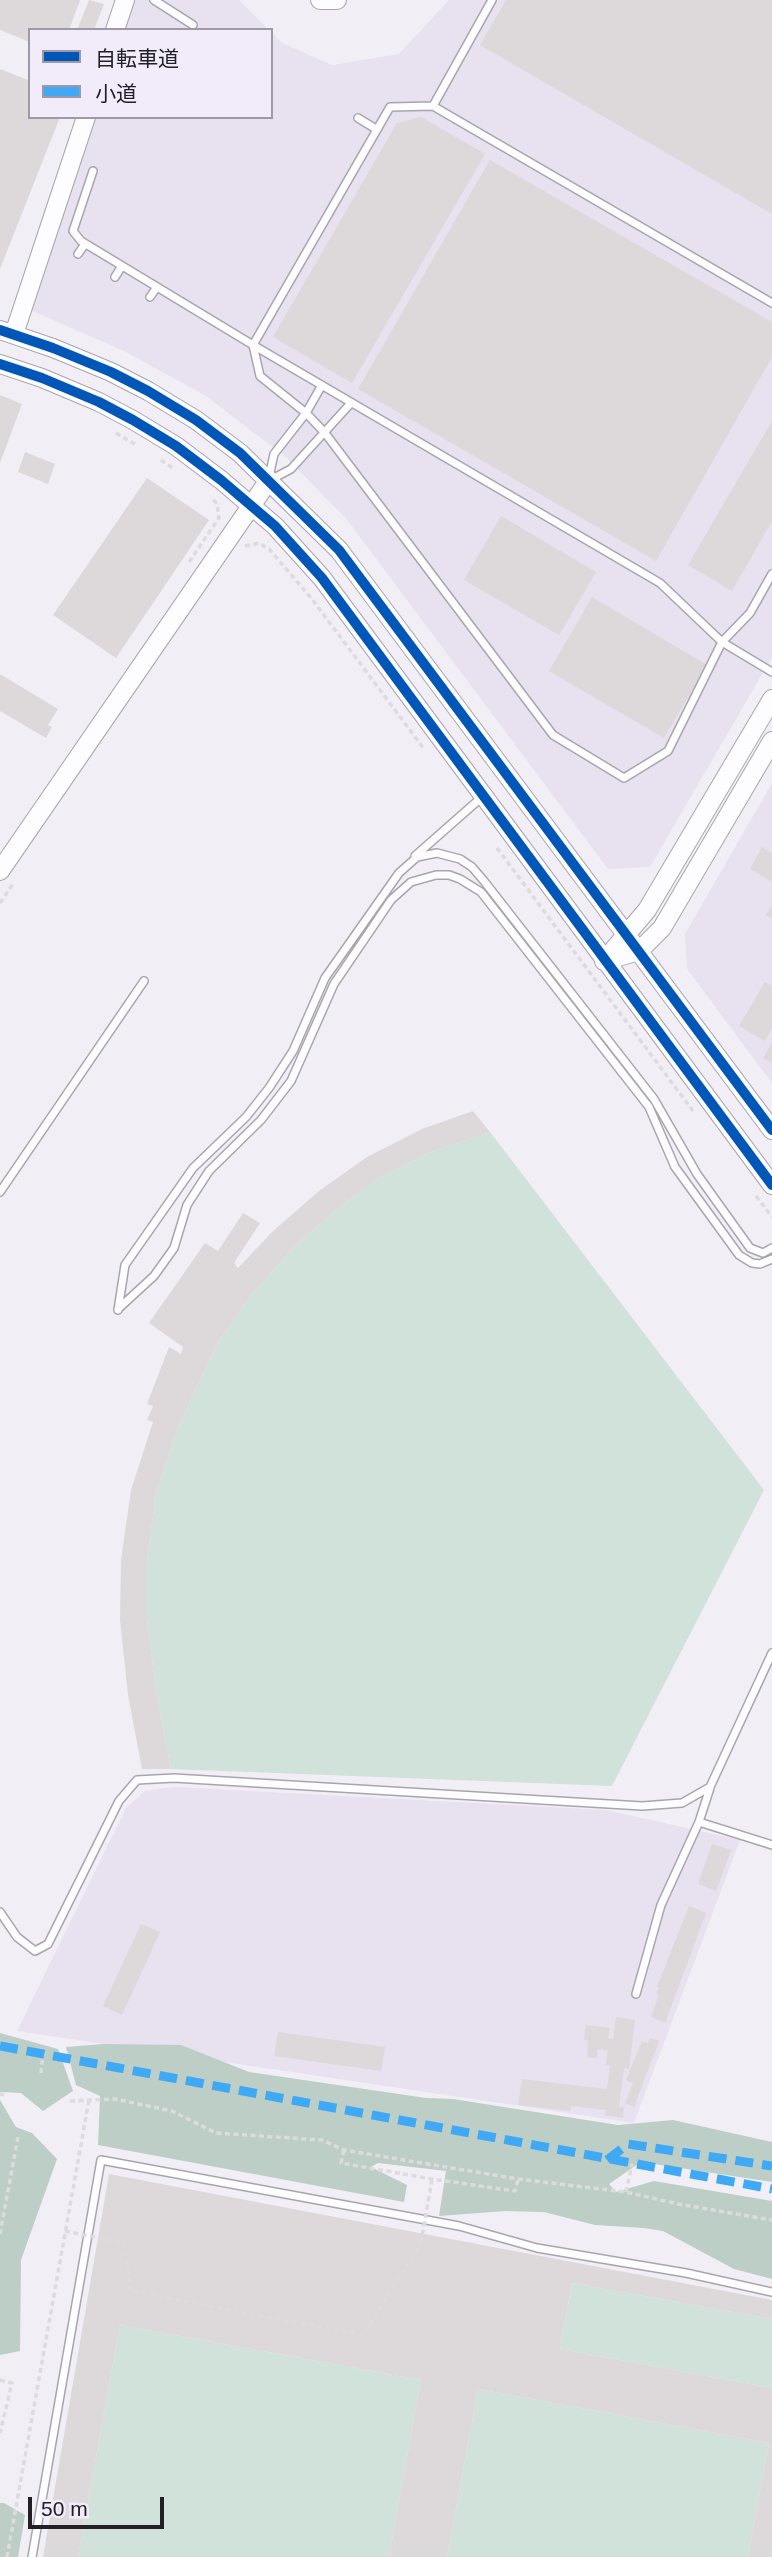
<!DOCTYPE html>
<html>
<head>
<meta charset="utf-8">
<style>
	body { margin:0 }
	#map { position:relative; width:772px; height:2557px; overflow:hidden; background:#f2eef6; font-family:Arial,"Noto Sans JP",sans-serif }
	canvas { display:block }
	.legend { position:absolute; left:28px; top:28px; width:245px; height:91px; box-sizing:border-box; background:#f1ebfa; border:2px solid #9e9aa5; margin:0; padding:9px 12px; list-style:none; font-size:21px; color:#222026 }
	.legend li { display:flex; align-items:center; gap:14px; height:35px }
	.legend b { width:35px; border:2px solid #9e9aa5 }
	.scale { position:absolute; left:28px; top:2497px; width:136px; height:32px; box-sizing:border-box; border:4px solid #222026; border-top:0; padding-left:9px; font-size:21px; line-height:24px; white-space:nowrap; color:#222026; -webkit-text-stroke:5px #f1ebfa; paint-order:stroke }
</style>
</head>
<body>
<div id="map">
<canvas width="772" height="2557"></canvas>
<ul class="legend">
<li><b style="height:9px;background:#0057b8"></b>自転車道</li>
<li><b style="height:9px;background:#3fa9f5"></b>小道</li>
</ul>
<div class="scale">50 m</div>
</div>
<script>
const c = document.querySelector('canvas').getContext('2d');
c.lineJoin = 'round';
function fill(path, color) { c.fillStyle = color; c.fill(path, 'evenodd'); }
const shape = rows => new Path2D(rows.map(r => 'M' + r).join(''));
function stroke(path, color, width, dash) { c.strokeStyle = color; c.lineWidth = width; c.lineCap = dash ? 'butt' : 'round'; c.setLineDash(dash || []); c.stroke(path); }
fill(shape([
	[134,0,239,0,269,30,124,30],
	[449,0,772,0,772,657,650,867,608,869,348,521,287,458,206,396,124,351,30,310,95,117,271,117,271,32,282,43,332,65,399,54],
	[772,783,772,1083,687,969,685,934],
	[174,1787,606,1810,740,1840,634,2123,17,2031,126,1808,145,1791]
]), '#e7e1f0');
fill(shape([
	[490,1132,764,1490,612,1786,171,1769,156,1692,147,1620,147,1561,156,1493,178,1427,218,1342,252,1294,291,1250,333,1212,379,1178,430,1152],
	[572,2283,772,2319,772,2388,560,2349],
	[120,2325,421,2380,389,2557,78,2557],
	[478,2389,769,2443,748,2557,447,2557]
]), '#d1e2da');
fill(shape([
	[0,2033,58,2049,73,2091,43,2111,21,2093,0,2092],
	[103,2044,181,2045,249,2072,426,2098,453,2099,618,2125,673,2120,772,2142,772,2182,641,2162,609,2184,616,2192,654,2181,772,2201,772,2279,734,2269,663,2231,644,2228,595,2225,544,2212,505,2211,439,2216,446,2171,378,2163,371,2167,407,2185,404,2202,98,2145,100,2096,76,2085,66,2047],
	[0,2100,16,2127,32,2133,57,2159,21,2260,20,2351,0,2355],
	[0,2503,4,2503,25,2515,18,2557,0,2557]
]), '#bccec6');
fill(shape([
	[0,0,80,0,69,30,30,30,30,42,0,30],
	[89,0,104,4,94,30,77,30],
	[506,0,772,0,772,214,480,45],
	[0,69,30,81,30,117,60,117,0,269],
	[421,117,485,154,352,383,273,337,397,123],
	[490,160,772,322,772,357,656,561,358,389],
	[0,395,22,404,0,463],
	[772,421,772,521,732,591,688,565],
	[25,452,55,464,48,484,18,472],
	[147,478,209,520,116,658,53,615],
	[501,516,596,572,559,635,464,580],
	[592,597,707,665,664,738,549,671],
	[0,674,58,709,48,725,52,727,46,738,0,711],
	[762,847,772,853,772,882,750,869],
	[772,905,772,919,766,915],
	[765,982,772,986,772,1028,765,1041,739,1026],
	[772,1042,772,1063,763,1058],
	[473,1111,490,1132,430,1152,379,1178,333,1212,291,1250,252,1294,218,1342,178,1427,156,1493,147,1561,147,1620,156,1692,171,1769,142,1769,128,1695,120,1620,121,1560,131,1490,153,1422,147,1420,153,1406,147,1404,169,1347,181,1354,183,1347,149,1323,205,1243,218,1251,243,1213,260,1223,234,1263,238,1268,273,1231,319,1191,367,1157,422,1129],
	[712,1844,731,1850,716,1891,698,1884],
	[689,1906,706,1913,665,2023,651,2017,659,1995,656,1994,659,1987,657,1987],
	[141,1924,160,1932,122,2015,103,2006],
	[616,2017,635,2020,629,2069,624,2068,619,2107,624,2107,623,2118,605,2115,606,2110,571,2106,570,2111,518,2105,522,2079,607,2089,610,2066,606,2065,608,2050,598,2049,597,2058,587,2057,588,2040,584,2040,586,2025,610,2028,608,2038,613,2039],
	[278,2032,385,2047,381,2071,274,2056],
	[650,2038,659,2041,634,2107,625,2103,633,2083,626,2080,642,2041,648,2043],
	[109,2174,772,2300,772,2319,572,2283,560,2349,772,2388,772,2557,748,2557,769,2443,478,2389,447,2557,389,2557,421,2380,120,2325,78,2557,43,2557]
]), '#ddd8da');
const service = shape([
	[154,0,193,25],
	[433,106,492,0],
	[358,118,376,129],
	[93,171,73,231,81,241,253,345,660,583,722,642,668,751,624,778,553,735,325,433,306,413,260,376,253,345,390,107,433,106,772,303],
	[78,254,85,244],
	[115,277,122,266],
	[150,297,157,287],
	[269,477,274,454,306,413,322,385],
	[270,480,291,469,351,403],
	[772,574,750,613,722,642,772,672],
	[415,856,482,797],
	[0,1192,144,981],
	[118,1309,154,1276,174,1248,187,1205,209,1171,261,1120,291,1081,334,984,391,900,411,882,436,875,449,875,460,879,481,892,649,1107,675,1167,739,1255,752,1263,760,1264,772,1259],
	[118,1310,125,1265,193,1168,246,1117,269,1088,293,1051,325,978,399,873,417,857,437,853,460,859,472,867,484,881,654,1099,697,1174,750,1248,763,1253,772,1248],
	[699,1822,772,1845],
	[0,1912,17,1937,35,1951,48,1944,119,1801,137,1780,174,1778,642,1806,682,1803,710,1787,772,1653],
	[636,1994,661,1905,699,1822,710,1788],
	[32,2557,101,2160,459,2226,537,2248,686,2273,772,2292]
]);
const tertiary = shape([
	[320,0,337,0],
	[115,30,125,0],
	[0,330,53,348,111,372,148,391,196,420,240,453,339,550,772,1130],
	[14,334,86,117],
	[0,364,42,378,99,402,133,420,176,446,221,480,275,526,322,578,772,1185],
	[0,871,269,480],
	[604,961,647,910,772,699],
	[604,961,639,951,662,928,772,741]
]);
stroke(service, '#a8a6ac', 10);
stroke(tertiary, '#a8a6ac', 20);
stroke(shape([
	[116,433,136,445],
	[161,460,174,469],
	[245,546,259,543,269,549,312,599,424,749],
	[189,562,219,518,217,504,211,497],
	[497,848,693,1111],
	[0,903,13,884],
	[756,1196,772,1217],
	[41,2073,43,2054],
	[0,2094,4,2095],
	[70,2101,115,2099,172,2111,216,2133,322,2140,344,2150,518,2179,626,2192,678,2204,772,2220],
	[344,2150,341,2163,432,2179,515,2191,518,2180],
	[626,2192,632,2164],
	[0,2234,18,2137],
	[124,2243,131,2291,363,2335,421,2243],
	[0,2380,12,2383,0,2433],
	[7,2557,89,2100]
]), '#dddbde', 3.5, [5, 3.5]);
stroke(service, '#fdfcfe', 7);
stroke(tertiary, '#fdfcfe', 18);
stroke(shape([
	[65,2231,124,2243],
	[421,2243,432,2179]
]), '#dddbde', 3.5, [5, 3.5]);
stroke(shape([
	[0,2046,772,2189],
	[607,2160,628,2144,772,2166]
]), '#3fa9f5', 9, [18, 9]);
stroke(shape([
	[0,330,53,348,111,372,148,391,196,420,240,453,339,550,772,1130],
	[0,364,42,378,99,402,133,420,176,446,221,480,275,526,322,578,772,1185]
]), '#0057b8', 10);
</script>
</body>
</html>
